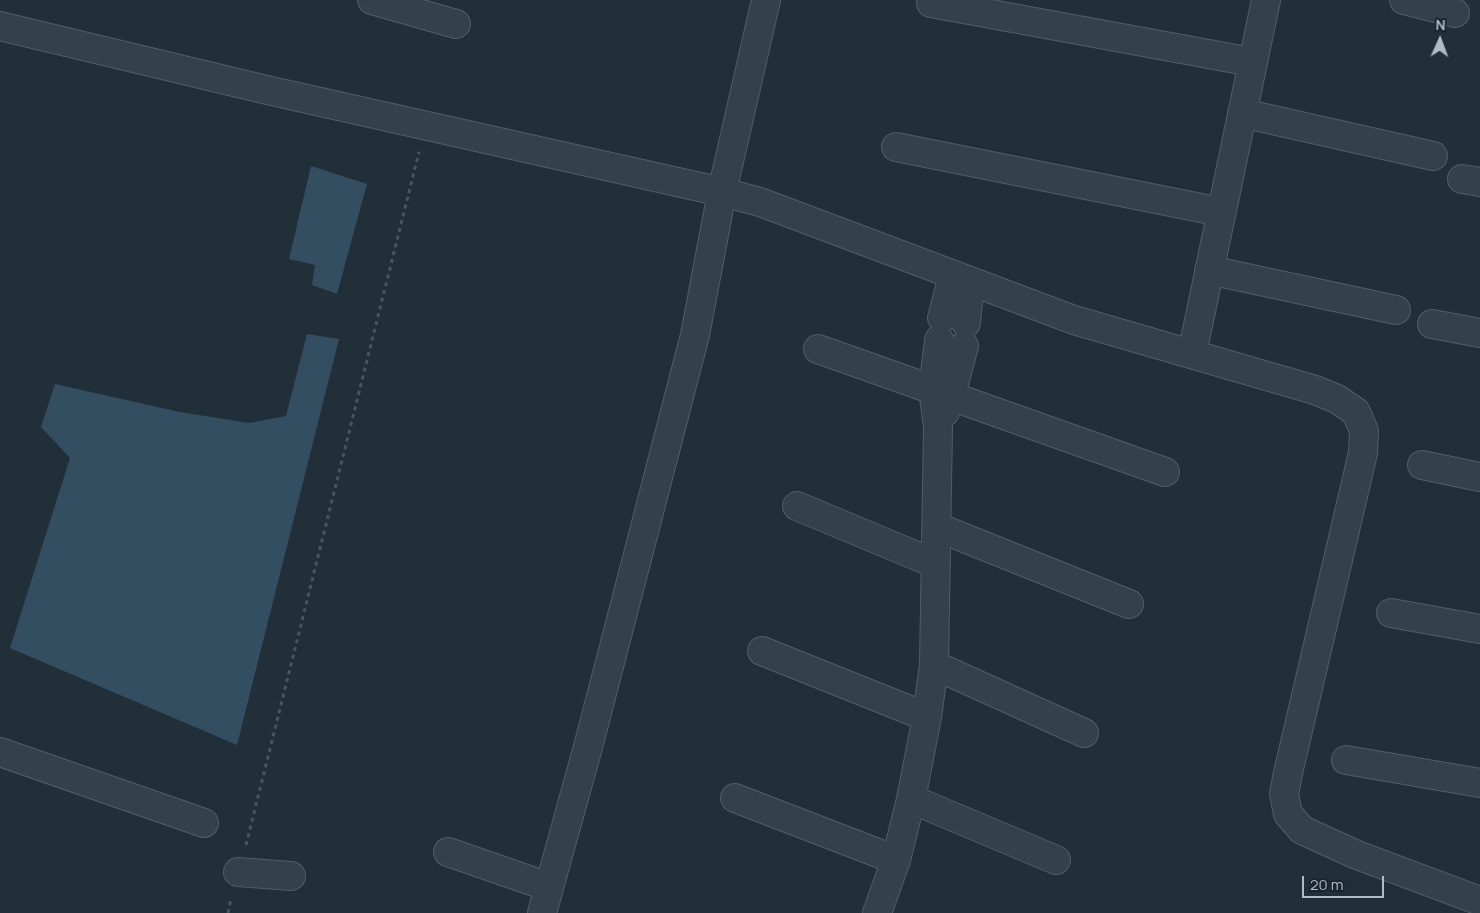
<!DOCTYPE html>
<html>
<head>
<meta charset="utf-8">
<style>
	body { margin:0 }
	#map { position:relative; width:1480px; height:913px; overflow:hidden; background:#212f39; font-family:Manrope,sans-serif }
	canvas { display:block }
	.north { position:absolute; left:1415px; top:15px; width:50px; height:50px; -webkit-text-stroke:4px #1a252e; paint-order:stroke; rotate:2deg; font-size:14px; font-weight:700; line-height:20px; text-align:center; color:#afbbc6 }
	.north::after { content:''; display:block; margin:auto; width:18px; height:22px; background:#afbbc6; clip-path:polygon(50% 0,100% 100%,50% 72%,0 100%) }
	.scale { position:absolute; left:1302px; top:876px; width:82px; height:22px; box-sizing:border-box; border:2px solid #afbbc6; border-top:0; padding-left:6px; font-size:15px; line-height:18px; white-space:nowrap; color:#afbbc6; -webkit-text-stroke:4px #1a252e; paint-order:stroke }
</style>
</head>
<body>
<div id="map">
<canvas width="1480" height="913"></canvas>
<div class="north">N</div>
<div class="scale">20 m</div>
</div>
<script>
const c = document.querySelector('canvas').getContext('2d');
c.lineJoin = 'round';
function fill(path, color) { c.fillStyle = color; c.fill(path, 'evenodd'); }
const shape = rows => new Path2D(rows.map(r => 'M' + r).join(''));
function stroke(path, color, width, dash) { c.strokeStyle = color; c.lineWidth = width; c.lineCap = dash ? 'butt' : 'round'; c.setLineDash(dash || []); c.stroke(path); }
fill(shape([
	[311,166,367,184,337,294,312,285,315,265,289,259],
	[307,334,339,339,237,745,10,648,70,458,41,427,55,384,180,412,249,423,286,416]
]), '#344e61');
const minor = shape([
	[372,0,456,24],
	[1404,0,1455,13],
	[931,3,1252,62],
	[0,26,267,90,722,192,760,202,1074,320,1315,390,1337,399,1356,412,1364,431,1363,453,1288,773,1284,794,1288,814,1302,830,1357,855,1480,901],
	[1242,113,1433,156],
	[896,147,1221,212],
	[1462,179,1480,182],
	[1209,270,1396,310],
	[942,318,953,276],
	[966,323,970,282],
	[1432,324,1480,333],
	[818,349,1165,472],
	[1192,354,1266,0],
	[945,412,951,395,964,346],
	[1422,465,1480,477],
	[797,506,936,564],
	[937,527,1129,604],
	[1391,613,1480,629],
	[762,651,927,717],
	[934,665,1084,733],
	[0,752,204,823],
	[1346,760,1480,783],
	[735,798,896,860],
	[911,799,1056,860],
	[448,852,549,887],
	[238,872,291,876],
	[542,913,588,747,695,335,722,192,766,0],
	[877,913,896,860,911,799,927,717,934,665,938,427,933,389,939,340]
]);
stroke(minor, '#525e67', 30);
stroke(shape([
	[246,845,419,152],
	[228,913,231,899]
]), '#425958', 3, [4, 4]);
stroke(minor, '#34404a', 28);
</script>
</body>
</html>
